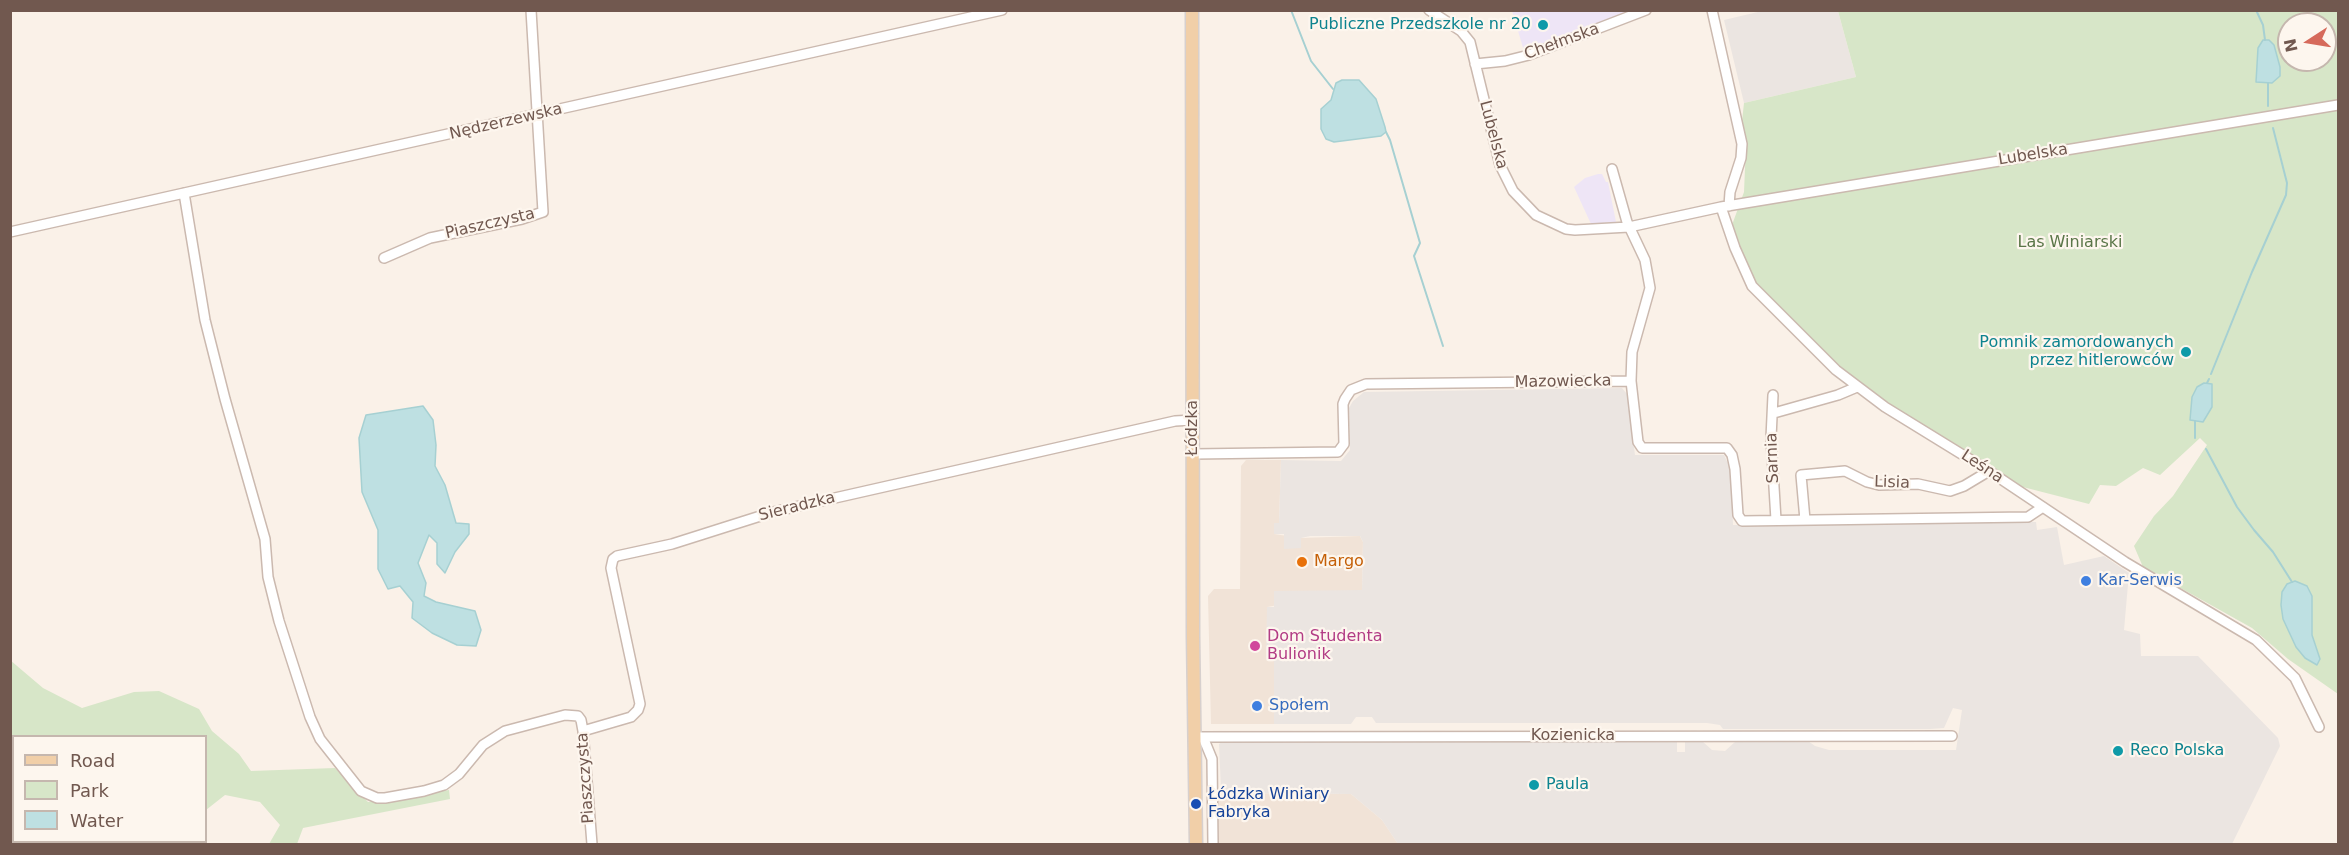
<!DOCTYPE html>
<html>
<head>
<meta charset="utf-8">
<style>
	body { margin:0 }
	#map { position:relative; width:2349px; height:855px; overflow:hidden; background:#faf1e8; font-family:"DejaVu Sans",sans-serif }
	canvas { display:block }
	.frame { position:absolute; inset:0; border:12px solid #71584f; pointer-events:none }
	.legend { position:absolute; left:12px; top:735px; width:195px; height:108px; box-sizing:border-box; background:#fdf6ee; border:2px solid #c5b7ae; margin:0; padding:8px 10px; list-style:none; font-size:18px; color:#71584f }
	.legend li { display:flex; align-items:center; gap:12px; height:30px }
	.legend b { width:30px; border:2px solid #c5b7ae }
	.north { position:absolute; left:2277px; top:12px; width:60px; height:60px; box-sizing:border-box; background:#fdf6ee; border:2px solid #c5b7ae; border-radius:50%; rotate:258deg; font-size:16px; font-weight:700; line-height:24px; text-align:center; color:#71584f }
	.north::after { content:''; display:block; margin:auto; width:21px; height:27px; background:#d66a5b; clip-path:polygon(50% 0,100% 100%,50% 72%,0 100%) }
</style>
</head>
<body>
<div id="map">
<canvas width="2349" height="855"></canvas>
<div class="frame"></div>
<ul class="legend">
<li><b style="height:8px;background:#f1cfa8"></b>Road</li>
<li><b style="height:16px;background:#d7e6c8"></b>Park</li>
<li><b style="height:16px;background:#bee0e2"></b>Water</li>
</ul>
<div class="north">N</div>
</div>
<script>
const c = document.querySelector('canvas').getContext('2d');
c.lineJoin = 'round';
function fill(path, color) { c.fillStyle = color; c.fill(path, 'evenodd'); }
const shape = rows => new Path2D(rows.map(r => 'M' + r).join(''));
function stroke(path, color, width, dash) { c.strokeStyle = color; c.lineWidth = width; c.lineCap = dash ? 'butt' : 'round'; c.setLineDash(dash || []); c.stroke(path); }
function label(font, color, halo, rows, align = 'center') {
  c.font = font + ' "DejaVu Sans",sans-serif'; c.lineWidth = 4.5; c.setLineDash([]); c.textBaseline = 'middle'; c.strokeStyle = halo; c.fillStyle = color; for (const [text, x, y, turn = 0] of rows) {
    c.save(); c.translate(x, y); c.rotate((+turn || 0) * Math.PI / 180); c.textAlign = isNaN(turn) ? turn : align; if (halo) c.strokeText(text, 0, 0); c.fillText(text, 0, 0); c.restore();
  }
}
fill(shape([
	[1246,460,1281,460,1279,523,1274,523,1274,534,1301,538,1360,536,1363,542,1362,590,1267,607,1267,657,1273,657,1274,661,1274,724,1211,724,1208,596,1214,589,1240,589,1241,466],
	[1220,793,1351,794,1382,820,1398,844,1218,844,1216,798]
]), '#f1e3d7');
fill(shape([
	[1762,11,1838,11,1856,77,1744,103,1724,20],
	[1622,388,1627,394,1635,455,1724,455,1731,470,1733,525,2036,522,2037,530,2057,527,2064,565,2104,556,2129,573,2124,630,2140,634,2141,656,2198,656,2278,738,2280,746,2232,844,1398,844,1382,820,1351,794,1224,793,1221,790,1219,744,1222,742,1677,741,1677,752,1685,752,1685,741,1702,741,1712,750,1725,751,1736,741,1808,741,1815,746,1829,750,1956,750,1962,710,1953,708,1944,728,1930,729,1723,729,1720,725,1707,723,1376,723,1372,717,1356,717,1351,724,1274,724,1274,661,1273,657,1266,657,1267,607,1274,607,1274,591,1362,590,1363,542,1360,536,1310,536,1301,538,1301,548,1284,549,1284,534,1274,534,1274,523,1279,523,1281,460,1341,461,1350,450,1349,408,1353,401,1364,392]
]), '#ebe5e1');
fill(shape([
	[1512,11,1632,11,1524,51],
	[1598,174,1602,174,1606,182,1608,182,1616,222,1591,224,1574,187,1585,178]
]), '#eee5f6');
fill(shape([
	[1838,11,2338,11,2338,694,2288,659,2252,628,2143,567,2134,546,2154,516,2173,496,2207,445,2200,438,2160,475,2143,468,2116,486,2100,485,2089,504,2019,486,1888,403,1839,367,1756,284,1739,247,1732,225,1744,192,1746,144,1742,121,1744,103,1856,77],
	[2289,24,2325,24,2325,60,2289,60],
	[10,660,43,688,82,708,134,692,159,691,199,709,212,731,239,754,251,771,335,768,368,802,449,790,450,799,303,828,297,844,269,844,280,825,260,802,225,795,206,810,206,736,14,736,14,842,110,842,112,844,11,844]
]), '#d7e6c8');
const water = shape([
	[2263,40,2269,40,2274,45,2280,67,2280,76,2272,83,2256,82,2258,48,2263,40],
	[1342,80,1359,80,1376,99,1385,127,1386,132,1381,136,1334,142,1326,139,1321,129,1321,109,1331,100,1336,83,1342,80],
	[2204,383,2212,384,2212,407,2203,422,2190,420,2192,397,2197,387,2204,383],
	[423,406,433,420,436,445,435,466,445,485,456,523,469,524,469,534,455,552,445,573,437,564,437,543,429,535,418,563,426,583,424,596,436,602,475,611,481,630,476,646,457,645,432,633,412,618,413,602,400,586,388,589,378,569,378,530,362,492,359,438,366,415,423,406],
	[2295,581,2307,586,2312,596,2312,635,2320,659,2317,665,2305,658,2296,647,2283,619,2281,605,2282,592,2287,584,2295,581]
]);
fill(water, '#bee0e2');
stroke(water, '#a6d0d2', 1.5);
stroke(shape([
	[1291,10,1311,61,1333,89],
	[2256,10,2263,25,2265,40],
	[2268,106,2268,83],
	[1386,132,1390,140,1420,243,1414,256,1443,346],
	[2211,374,2252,272,2286,195,2287,183,2273,128],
	[2207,383,2209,379],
	[2195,421,2195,438],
	[2206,449,2237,507,2254,530,2273,552,2292,582]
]), '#a6d0d2', 2);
const minor = shape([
	[1429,10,1461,31,1470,42,1500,165,1513,191,1536,215,1566,229,1575,230,1629,227,1721,207,2338,105],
	[1712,10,1742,144,1741,158,1730,192,1729,206],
	[1475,64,1505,61,1529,55,1646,10],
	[1612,169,1627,222,1645,260,1650,288,1632,352,1631,381,1638,442,1642,448,1727,448,1732,455,1735,469,1738,515,1742,521,2028,517,2043,507],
	[184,193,205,320,225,399,265,539,268,577,279,621,310,717,320,739,361,791,377,798,385,798,424,791,444,785,459,774,483,745,505,731,565,715,578,716,581,720,583,731,592,844],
	[1721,207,1735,248,1752,286,1836,370,1885,407,1989,471,2125,562,2256,640,2295,678,2319,727],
	[10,232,1002,10],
	[384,258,430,238,522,219,543,212,531,10],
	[1773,395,1771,438,1776,520],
	[1774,413,1838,395,1857,387],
	[1194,454,1338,452,1344,444,1343,404,1345,399,1351,390,1366,384,1631,381],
	[1805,520,1801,475,1845,471,1867,482,1879,485,1918,484,1950,491,1964,486,1989,471],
	[583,731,631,717,638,710,640,704,611,568,613,559,617,556,672,544,773,512,1175,421,1193,420],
	[1194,737,1952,736],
	[1203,737,1212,759,1213,844]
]);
const major = shape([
	[1192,10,1193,636,1196,844]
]);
stroke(minor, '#cbb9af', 12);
stroke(major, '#d7d0ce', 15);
stroke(minor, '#fff', 9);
stroke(major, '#f1cfa8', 12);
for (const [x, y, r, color] of [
	[1543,25,6,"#0f9aa8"],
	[2186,352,6,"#0f9aa8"],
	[1302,562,6,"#e8710a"],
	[2086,581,6,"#3f7fe0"],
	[1255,646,6,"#d1479c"],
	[1257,706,6,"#3f7fe0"],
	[2118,751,6,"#0f9aa8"],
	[1534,785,6,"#0f9aa8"],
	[1196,804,6,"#1a4fb4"]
]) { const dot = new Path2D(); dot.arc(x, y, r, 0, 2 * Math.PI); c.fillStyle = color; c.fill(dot); stroke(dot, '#fdf6ee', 2); }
label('16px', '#0d838f', '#fdf6ee', [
	["Publiczne Przedszkole nr 20",1531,25],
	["Pomnik zamordowanych",2174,343],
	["przez hitlerowców",2174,361],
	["Reco Polska",2130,751,"left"],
	["Paula",1546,785,"left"]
], 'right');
label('16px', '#71584f', '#fdf6ee', [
	["Chełmska",1562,42,-20],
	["Nędzerzewska",506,122,-13],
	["Lubelska",1493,135,75],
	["Lubelska",2033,155,-9],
	["Piaszczysta",490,224,-13],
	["Mazowiecka",1563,382,-1],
	["Łódzka",1193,428,-90],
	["Sarnia",1773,458,-92],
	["Leśna",1982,467,33],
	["Lisia",1892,483,2],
	["Sieradzka",797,507,-14],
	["Kozienicka",1573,736],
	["Piaszczysta",586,778,-94]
]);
label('16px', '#5a7648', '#fdf6ee', [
	["Las Winiarski",2070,243]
]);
label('16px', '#c56008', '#fdf6ee', [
	["Margo",1314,562]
], 'left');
label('16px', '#366cbe', '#fdf6ee', [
	["Kar-Serwis",2098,581],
	["Społem",1269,706]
], 'left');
label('16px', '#b23c85', '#fdf6ee', [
	["Dom Studenta",1267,637],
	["Bulionik",1267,655]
], 'left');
label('16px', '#164399', '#fdf6ee', [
	["Łódzka Winiary",1208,795],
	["Fabryka",1208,813]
], 'left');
</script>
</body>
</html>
